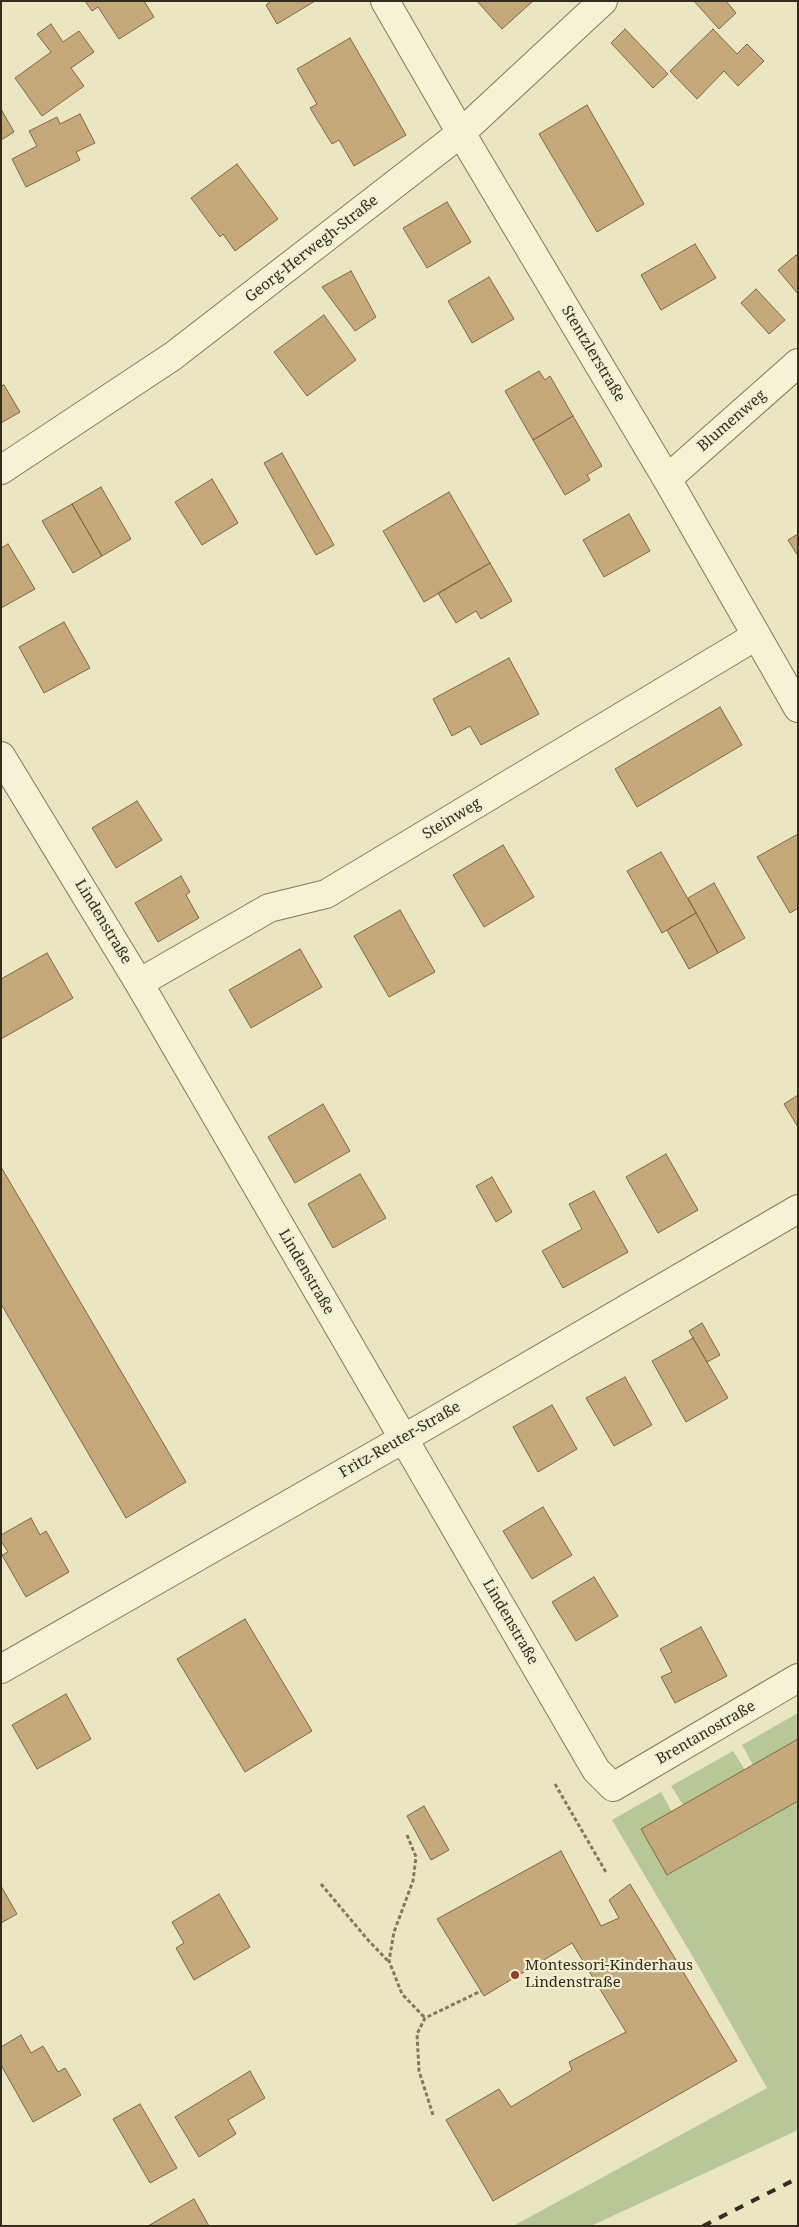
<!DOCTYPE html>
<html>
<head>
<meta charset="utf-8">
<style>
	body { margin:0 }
	#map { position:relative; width:799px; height:2227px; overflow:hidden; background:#eae6c2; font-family:"Noto Serif",serif }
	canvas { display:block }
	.frame { position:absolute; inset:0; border:2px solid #342d1e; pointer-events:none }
</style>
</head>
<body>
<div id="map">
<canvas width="799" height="2227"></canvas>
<div class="frame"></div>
</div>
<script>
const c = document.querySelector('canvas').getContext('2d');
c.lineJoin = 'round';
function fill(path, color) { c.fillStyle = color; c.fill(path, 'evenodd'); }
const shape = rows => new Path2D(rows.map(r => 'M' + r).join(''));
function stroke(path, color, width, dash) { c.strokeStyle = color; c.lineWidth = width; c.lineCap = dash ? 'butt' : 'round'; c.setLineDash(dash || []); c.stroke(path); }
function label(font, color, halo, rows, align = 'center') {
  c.font = font + ' "Noto Serif",serif'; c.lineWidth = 4.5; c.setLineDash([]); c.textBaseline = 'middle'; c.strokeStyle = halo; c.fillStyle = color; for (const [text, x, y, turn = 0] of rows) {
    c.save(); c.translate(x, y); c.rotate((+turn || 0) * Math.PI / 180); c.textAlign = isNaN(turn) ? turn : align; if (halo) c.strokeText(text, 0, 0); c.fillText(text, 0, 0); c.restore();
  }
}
fill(shape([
	[798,1713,798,1739,753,1765,742,1745],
	[733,1751,745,1770,683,1805,671,1786],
	[661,1792,672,1812,641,1829,668,1875,798,1801,798,2130,591,2226,513,2226,767,2088,700,1969,612,1820]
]), '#b8c797');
const building = shape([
	[85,1,144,1,154,17,119,39,98,7,92,11,85,1],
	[271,1,315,1,277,24,266,5,271,1],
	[477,1,533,1,502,29,477,1],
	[694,1,726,1,736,13,719,29,694,1],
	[51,24,63,42,79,31,94,52,71,68,84,86,42,116,15,78,51,52,37,34,51,24],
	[625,29,668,74,653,88,611,43,625,29],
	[713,29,737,54,747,44,764,61,738,86,724,71,697,99,670,71,713,29],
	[350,38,406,135,354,166,339,140,332,144,310,108,317,104,297,69,350,38],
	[587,105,644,204,597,232,539,134,587,105],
	[1,109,14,132,1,140,1,109],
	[80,114,95,143,76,152,80,160,26,187,12,159,37,146,29,131,57,117,60,124,80,114],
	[237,164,278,219,235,251,223,234,220,237,191,198,237,164],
	[447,202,471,242,427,268,403,228,447,202],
	[695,244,716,278,661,310,641,275,695,244],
	[796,255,798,257,798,294,778,270,796,255],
	[351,271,376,317,355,331,322,287,351,271],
	[489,277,514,319,472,343,448,301,489,277],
	[756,289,785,320,769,334,741,303,756,289],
	[324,315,356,360,307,396,274,352,324,315],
	[539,371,545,380,550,376,573,416,533,440,505,391,539,371],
	[4,385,20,412,1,423,1,386,4,385],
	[573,416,602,466,587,475,590,480,565,495,533,440,573,416],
	[282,453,334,545,316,555,264,463,282,453],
	[212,479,238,523,202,545,175,502,212,479],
	[101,487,131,539,102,556,72,504,101,487],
	[449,492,490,563,424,602,383,531,449,492],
	[72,504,102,556,73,573,42,521,72,504],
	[629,514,650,551,604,577,583,540,629,514],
	[798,534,798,556,788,540,798,534],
	[8,544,35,589,1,608,1,548,8,544],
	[490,563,512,601,481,619,476,611,456,623,438,593,490,563],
	[64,622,90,668,44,693,19,647,64,622],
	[509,658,539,714,481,745,470,726,452,736,433,699,509,658],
	[720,707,742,745,637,807,615,769,720,707],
	[137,801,162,840,116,868,92,828,137,801],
	[798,834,798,908,790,913,757,857,798,834],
	[503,845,534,897,484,927,453,875,503,845],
	[661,852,696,913,662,933,627,871,661,852],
	[181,876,190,892,186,895,199,918,158,942,135,903,181,876],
	[714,883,745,938,718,953,688,898,714,883],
	[400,910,435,972,389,997,354,936,400,910],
	[696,913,718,953,689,969,667,930,696,913],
	[300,949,322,987,251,1028,229,990,300,949],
	[47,953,73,998,1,1039,1,979,47,953],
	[798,1095,798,1127,784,1104,798,1095],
	[323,1104,350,1151,295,1183,268,1137,323,1104],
	[666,1154,698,1210,658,1233,626,1177,666,1154],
	[1,1167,186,1482,126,1518,1,1304,1,1167],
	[360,1174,386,1218,333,1248,308,1204,360,1174],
	[492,1177,512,1212,496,1222,476,1186,492,1177],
	[594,1191,628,1252,563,1288,542,1251,582,1229,569,1204,594,1191],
	[702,1323,720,1355,707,1362,689,1331,702,1323],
	[693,1338,728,1398,686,1422,652,1361,693,1338],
	[625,1377,652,1425,614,1446,586,1398,625,1377],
	[552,1405,577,1449,538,1472,513,1427,552,1405],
	[543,1507,572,1555,532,1579,503,1531,543,1507],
	[31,1518,40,1535,46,1531,69,1572,26,1597,2,1555,8,1552,1,1541,1,1535,31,1518],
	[594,1577,618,1616,576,1641,552,1602,594,1577],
	[245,1619,312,1731,245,1772,177,1659,245,1619],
	[701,1627,727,1676,675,1703,661,1677,672,1672,660,1649,701,1627],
	[66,1694,91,1739,37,1769,12,1725,66,1694],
	[798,1739,798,1801,667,1875,641,1829,798,1739],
	[424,1806,449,1850,431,1860,407,1816,424,1806],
	[561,1851,601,1926,619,1918,609,1900,630,1884,737,2061,493,2201,446,2120,499,2089,511,2107,572,2070,569,2062,626,2032,572,1943,484,1996,437,1919,561,1851],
	[1,1886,17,1914,1,1923,1,1886],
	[219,1894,250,1947,194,1980,176,1948,184,1943,172,1922,219,1894],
	[21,2035,31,2053,43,2046,58,2072,65,2068,81,2095,33,2122,1,2065,1,2047,21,2035],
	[250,2071,265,2098,228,2120,236,2134,199,2157,175,2117,250,2071],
	[140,2104,177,2168,150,2183,113,2119,140,2104],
	[194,2199,209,2226,148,2226,194,2199]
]);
fill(building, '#c6a97b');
stroke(building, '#806743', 1);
const minor = shape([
	[385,1,461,133,667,479,798,708],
	[1,470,173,356,461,133,603,1],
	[667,479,798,363],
	[1,756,139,983,596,1770,613,1787,798,1678],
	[139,983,269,908,326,894,756,636],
	[1,1669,403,1439,798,1209]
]);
stroke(minor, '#83785b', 30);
stroke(shape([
	[555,1784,607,1874],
	[407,1835,416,1857,413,1881,394,1932,389,1961,402,1994,425,2018],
	[321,1884,368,1940,388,1961],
	[433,2115,419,2071,417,2034,425,2018,481,1991]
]), '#83785b', 3, [4, 2.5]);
stroke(minor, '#f6f2d5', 28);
stroke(shape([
	[703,2226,798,2178]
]), '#342d1e', 4, [9, 9]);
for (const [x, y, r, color] of [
	[515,1975,5,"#8d412f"]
]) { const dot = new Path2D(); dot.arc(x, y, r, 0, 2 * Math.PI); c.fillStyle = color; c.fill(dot); stroke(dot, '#f2efd1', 2); }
label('15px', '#342d1e', '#f2efd1', [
	["Georg-Herwegh-Straße",312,249,-38],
	["Stentzlerstraße",593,354,59],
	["Blumenweg",732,421,-41],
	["Steinweg",452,819,-31],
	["Lindenstraße",103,922,59],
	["Lindenstraße",306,1272,60],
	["Fritz-Reuter-Straße",400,1440,-30],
	["Lindenstraße",510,1622,60],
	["Brentanostraße",706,1733,-30]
]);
label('15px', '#342d1e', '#f2efd1', [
	["Montessori-Kinderhaus",525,1966],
	["Lindenstraße",525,1983]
], 'left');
</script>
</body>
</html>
